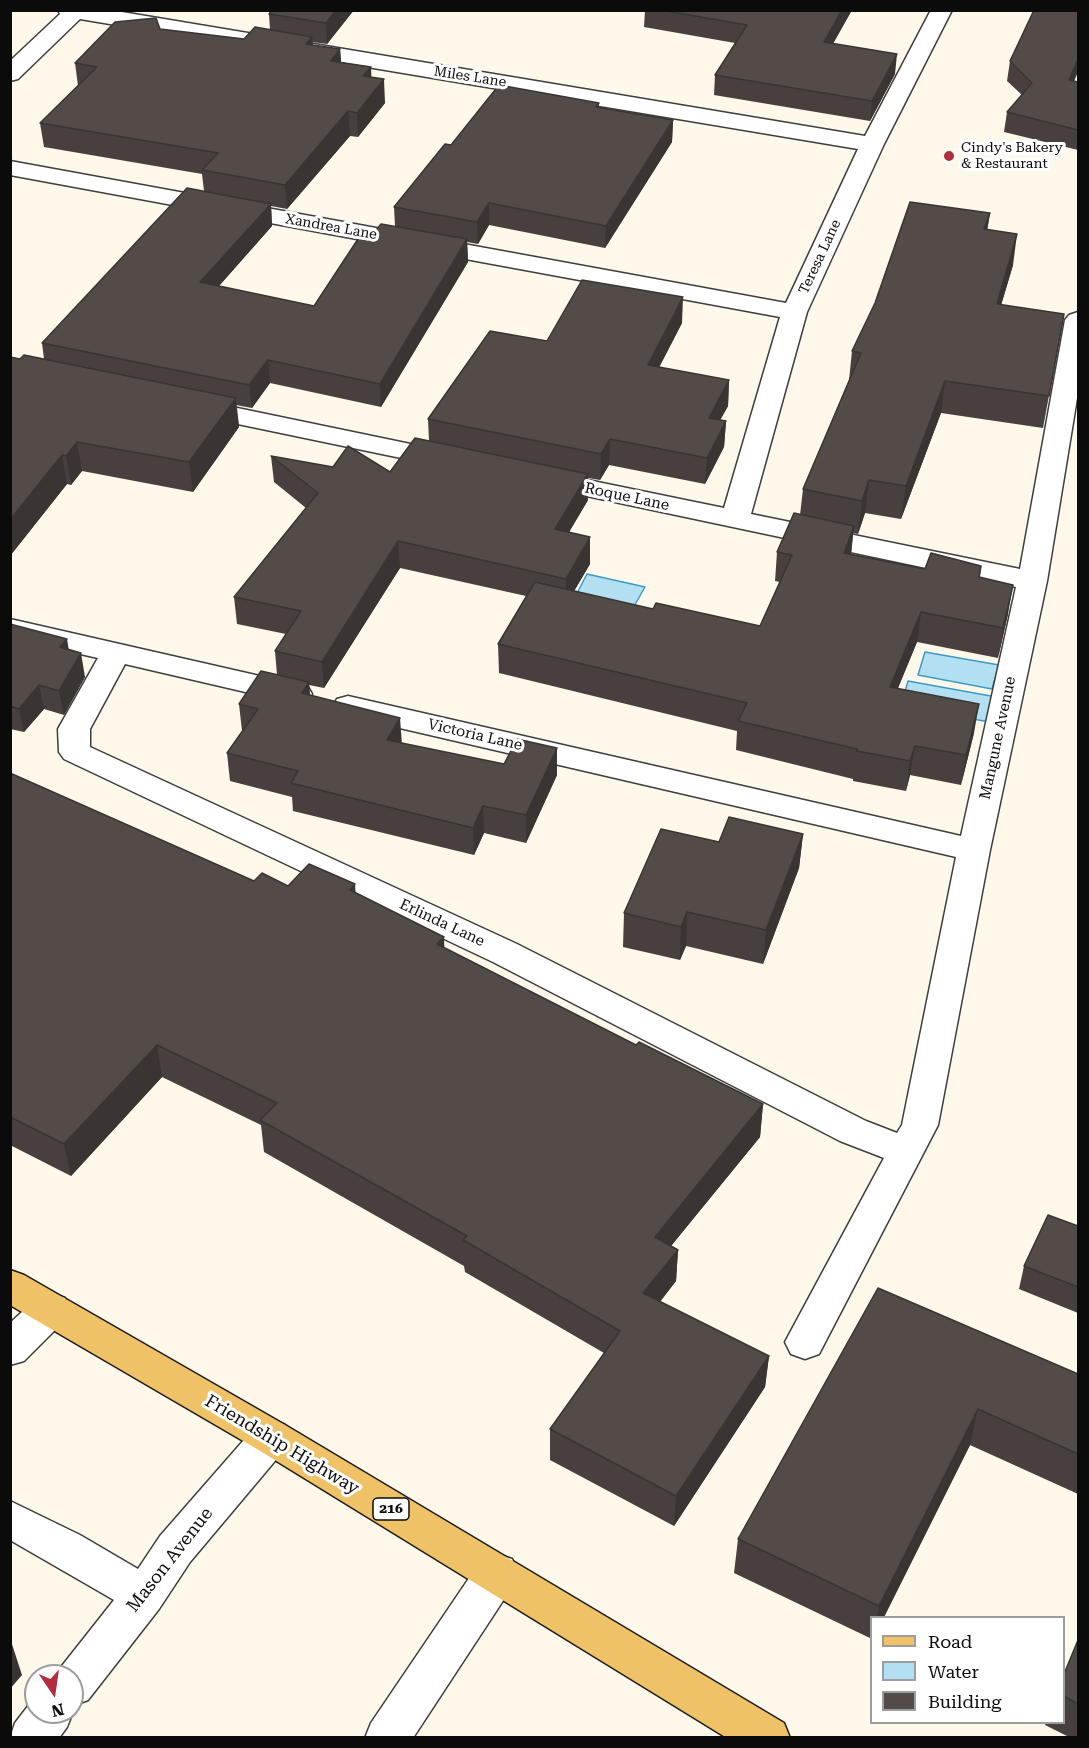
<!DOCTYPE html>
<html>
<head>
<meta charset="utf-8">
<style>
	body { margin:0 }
	#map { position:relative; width:1089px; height:1748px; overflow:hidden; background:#fef8ea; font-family:"Roboto Serif",serif }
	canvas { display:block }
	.frame { position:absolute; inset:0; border:12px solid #0b0b0b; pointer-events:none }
	.legend { position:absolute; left:870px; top:1616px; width:195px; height:108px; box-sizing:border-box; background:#fff; border:2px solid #9d9d9d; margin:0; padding:8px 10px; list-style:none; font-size:18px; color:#0b0b0b }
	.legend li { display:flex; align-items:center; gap:12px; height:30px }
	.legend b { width:30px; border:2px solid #9d9d9d }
	.north { position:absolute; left:24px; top:1664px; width:60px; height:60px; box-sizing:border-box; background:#fff; border:2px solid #9d9d9d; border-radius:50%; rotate:167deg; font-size:16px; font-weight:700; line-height:24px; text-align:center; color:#0b0b0b }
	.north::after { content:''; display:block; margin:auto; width:21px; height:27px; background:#b12d3f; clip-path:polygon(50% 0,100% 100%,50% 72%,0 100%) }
</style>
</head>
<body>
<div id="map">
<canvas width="1089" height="1748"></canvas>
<div class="frame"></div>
<ul class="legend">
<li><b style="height:8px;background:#efc268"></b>Road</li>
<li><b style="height:16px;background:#b2dff1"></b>Water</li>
<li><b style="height:16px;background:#534b48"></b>Building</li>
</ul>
<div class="north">N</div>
</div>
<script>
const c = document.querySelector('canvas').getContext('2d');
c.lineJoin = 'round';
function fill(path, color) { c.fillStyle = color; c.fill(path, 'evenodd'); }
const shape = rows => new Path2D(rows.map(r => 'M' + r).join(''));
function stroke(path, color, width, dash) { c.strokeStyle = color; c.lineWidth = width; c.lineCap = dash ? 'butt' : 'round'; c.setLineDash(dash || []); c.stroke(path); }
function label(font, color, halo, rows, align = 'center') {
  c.font = font + ' "Roboto Serif",serif'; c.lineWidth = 6; c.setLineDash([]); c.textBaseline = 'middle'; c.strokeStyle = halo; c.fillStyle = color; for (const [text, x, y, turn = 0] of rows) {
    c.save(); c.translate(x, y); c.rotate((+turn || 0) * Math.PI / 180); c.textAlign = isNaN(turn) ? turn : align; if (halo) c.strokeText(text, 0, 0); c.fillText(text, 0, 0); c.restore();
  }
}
const water = shape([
	[587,574,645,587,633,608,576,595,587,574],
	[925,652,999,665,992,689,918,675,925,652],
	[908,681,1002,698,995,723,901,706,908,681]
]);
fill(water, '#b2dff1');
stroke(water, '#3e9ac4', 1.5);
const minor = shape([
	[58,10,110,10,865,136,931,10,952,10,884,144,807,312,751,514,1020,569,1065,320,1069,315,1078,312,1078,392,1047,581,990,850,938,1125,819,1354,805,1359,791,1354,785,1342,884,1158,840,1141,493,962,64,759,59,752,58,729,98,658,10,638,10,619,308,687,312,694,308,701,297,704,125,664,90,729,90,747,517,944,866,1121,897,1133,902,1125,956,857,348,716,337,713,333,706,337,699,348,696,961,836,1016,587,544,487,534,485,530,479,534,473,544,471,724,508,780,317,10,175,10,161,786,303,858,149,80,19,18,79,10,81,10,61,60,14,58,10],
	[194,399,449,452,459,454,463,460,459,466,449,468,185,413,181,407,185,401,194,399],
	[51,1293,65,1298,70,1309,65,1320,24,1361,10,1365,10,1323,37,1298,51,1293],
	[271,1419,285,1425,291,1437,285,1449,190,1562,159,1609,88,1700,72,1706,72,1676,54,1676,114,1600,10,1540,10,1501,80,1535,138,1569,160,1536,257,1425,271,1419],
	[497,1554,512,1559,518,1573,512,1587,413,1738,365,1738,371,1723,482,1559,497,1554],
	[35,1697,36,1712,72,1712,72,1709,73,1712,67,1727,59,1738,10,1738,15,1723,35,1697]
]);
const major = shape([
	[10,1270,24,1275,285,1425,784,1723,790,1738,727,1738,257,1449,10,1305,10,1270]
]);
stroke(minor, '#3e3e3e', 3);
stroke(major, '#1c1c1c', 3);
fill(minor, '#fff');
fill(major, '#efc268');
fill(shape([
	[354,10,327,44,312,42,313,45,340,49,341,62,371,67,371,77,385,103,358,137,350,136,287,209,271,206,272,226,219,286,314,306,368,240,395,226,394,207,451,145,599,103,599,108,673,120,672,142,605,248,489,225,478,244,467,242,468,262,381,407,270,383,252,408,236,405,239,427,193,492,82,471,71,485,67,484,10,556,10,357,20,359,44,359,42,343,204,191,202,174,44,147,40,123,78,86,75,63,160,29,244,39,270,30,269,14],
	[645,10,852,10,833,44,895,74,870,121,714,95,715,75,735,43,644,27],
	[1010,61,1078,82,1078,150,1004,132,1007,112,1022,95,1007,81],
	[990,213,987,230,1013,265,1001,305,1064,314,1043,428,941,413,901,519,865,513,858,534,853,533,851,554,925,569,981,566,980,577,1008,614,998,658,917,642,898,688,974,733,961,785,910,775,906,791,853,781,853,779,736,750,737,731,499,673,498,644,526,596,400,568,324,688,309,685,310,695,402,743,557,775,526,843,484,833,474,855,293,811,292,797,230,781,227,753,242,731,239,704,277,675,275,651,286,634,237,624,234,597,306,508,274,482,271,456,333,467,390,472,429,441,428,419,547,341,682,323,659,367,729,380,728,406,720,420,726,421,724,447,705,484,609,465,600,480,588,478,588,500,569,532,590,564,574,591,653,609,760,626,780,582,775,581,777,552,800,515,803,489,849,380,852,351],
	[10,624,68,649,85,677,64,715,44,709,24,732,10,729],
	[10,773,254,881,288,886,355,892,444,937,444,948,636,1045,763,1104,760,1137,671,1246,678,1250,676,1281,660,1302,769,1356,765,1387,674,1526,550,1460,550,1429,604,1353,465,1272,464,1266,264,1152,261,1125,162,1077,71,1176,10,1145],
	[803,834,799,868,763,964,686,946,680,960,623,947,624,913,719,842],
	[1078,1226,1078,1313,1019,1289,1024,1266],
	[878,1288,1078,1374,1078,1494,970,1445,884,1617,872,1617,872,1639,734,1573,738,1539],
	[1078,1640,1078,1737,1069,1737,1045,1725,1046,1722,1064,1722,1064,1674]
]), '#47403e');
fill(shape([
	[336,10,354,10,327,44,326,23],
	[842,10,852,10,822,62,824,42],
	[312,37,314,60,306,44],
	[340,49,342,73,331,61],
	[897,54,895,74,870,121,872,101],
	[1078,59,1078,72,1066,100,1069,80],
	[371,67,372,91,363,76],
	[384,79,385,103,358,137,357,113],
	[348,111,350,136,287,209,285,185],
	[673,120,672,142,605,248,606,226],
	[489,203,489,225,478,244,477,222],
	[271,204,272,226,203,304,200,282],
	[990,213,985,244,984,229],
	[1017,234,1013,265,992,336,997,304],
	[467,239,468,262,381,407,380,384],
	[683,297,682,323,647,391,648,365],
	[268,360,270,383,252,408,249,385],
	[729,380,728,406,707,444,709,418],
	[945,381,941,413,901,519,906,486],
	[236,398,239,427,193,492,189,462],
	[726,421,724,447,705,484,707,458],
	[610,439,609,465,600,480,601,454],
	[77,442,82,471,71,485,66,456],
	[62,455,67,484,10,556,10,520],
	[588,474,588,500,555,556,555,529],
	[869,480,865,513,858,534,862,501],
	[854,526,851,555,844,553],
	[590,537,590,564,566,605,566,579],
	[398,541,400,568,324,688,322,662],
	[1013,585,1008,614,998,658,1003,628],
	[921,612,917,642,886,717,890,687],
	[67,639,71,663,60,647],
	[81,653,85,677,64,715,59,691],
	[309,682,311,710,302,693],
	[39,685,44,709,24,732,19,709],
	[979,704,974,733,961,785,966,755],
	[400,718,402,745,387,740],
	[915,746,910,775,906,791,910,761],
	[557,748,557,775,526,843,526,815],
	[483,806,484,833,474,855,473,828],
	[803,834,799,868,763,964,766,930],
	[355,884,357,916,350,890],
	[687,912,686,946,680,960,681,927],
	[444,937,445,970,437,944],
	[157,1045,162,1077,71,1176,64,1144],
	[763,1104,760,1137,653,1268,655,1237],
	[678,1250,676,1281,641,1325,643,1293],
	[769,1356,765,1387,674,1526,676,1496],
	[978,1409,970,1445,884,1617,877,1617,879,1606],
	[10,1638,22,1675,10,1689]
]), '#3a3432');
const building = shape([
	[272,10,336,10,326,23,269,14,272,10],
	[661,10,842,10,824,42,897,54,872,101,715,75,747,25,661,10],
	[1034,10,1078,10,1078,59,1069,80,1078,82,1078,130,1007,112,1032,83,1010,61,1034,10],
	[156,18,160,29,244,39,255,27,312,37,306,44,340,49,331,61,371,67,363,76,384,79,357,113,348,111,285,185,202,170,218,153,40,123,97,67,75,63,115,22,156,18],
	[499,85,599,103,596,107,673,120,606,226,489,203,477,222,394,207,445,144,451,145,499,85],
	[187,188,271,204,200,282,314,306,358,239,368,240,381,224,467,239,380,384,268,360,249,385,42,343,187,188],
	[910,202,990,213,984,229,1017,234,997,304,1064,314,1049,396,945,381,906,486,869,480,862,501,803,489,861,353,852,351,875,303,910,202],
	[582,280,683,297,648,365,729,380,709,418,726,421,707,458,610,439,601,454,428,419,490,331,547,341,582,280],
	[24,355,236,398,189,462,77,442,66,456,62,455,10,520,10,357,20,359,24,355],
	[415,438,588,474,555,529,590,537,566,579,398,541,322,662,275,651,301,611,234,597,318,493,271,456,333,467,348,446,390,472,415,438],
	[794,513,854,526,844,553,925,569,931,553,981,566,979,577,1013,585,1003,628,921,612,890,687,979,704,966,755,915,746,910,761,857,751,857,749,738,721,747,703,498,644,535,582,653,609,656,603,760,626,792,555,777,552,794,513],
	[10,624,67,639,60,647,81,653,59,691,39,685,19,709,10,706,10,624],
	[261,671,309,682,302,693,400,718,387,740,504,764,517,739,557,748,526,815,483,806,473,828,291,783,298,771,227,753,258,709,239,704,261,671],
	[10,773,254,881,262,873,288,886,309,864,355,884,350,890,444,937,437,944,636,1045,639,1042,763,1104,655,1237,678,1250,643,1293,769,1356,676,1496,550,1429,620,1331,463,1240,467,1236,260,1120,277,1103,157,1045,64,1144,10,1117,10,773],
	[729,817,803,834,766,930,687,912,681,927,624,913,661,829,719,842,729,817],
	[1048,1215,1078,1226,1078,1287,1024,1266,1048,1215],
	[878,1288,1078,1374,1078,1454,978,1409,879,1606,738,1539,878,1288],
	[1078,1640,1078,1704,1064,1696,1064,1674,1078,1640]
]);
fill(building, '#534b48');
stroke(building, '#3a3432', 1.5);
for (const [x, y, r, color] of [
	[949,156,6,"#b12d3f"]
]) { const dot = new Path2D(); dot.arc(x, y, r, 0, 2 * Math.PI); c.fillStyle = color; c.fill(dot); stroke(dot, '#fff', 2); }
label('14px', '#0b0b0b', '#fff', [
	["Miles Lane",470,77,9],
	["Xandrea Lane",331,227,10],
	["Teresa Lane",820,257,-65]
]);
label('14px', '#0b0b0b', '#fff', [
	["Cindy's Bakery",961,148],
	["& Restaurant",961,164]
], 'left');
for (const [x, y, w] of [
	[391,1509,36]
]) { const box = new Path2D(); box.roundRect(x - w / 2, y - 11, w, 22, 4.5); c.fillStyle = '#fff'; c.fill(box); stroke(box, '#0b0b0b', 1.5); }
label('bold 14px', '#0b0b0b', null, [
	["216",391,1509]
]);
label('15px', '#0b0b0b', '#fff', [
	["Roque Lane",627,497,12],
	["Victoria Lane",475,735,13],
	["Mangune Avenue",998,738,-78],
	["Erlinda Lane",442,923,25]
]);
label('18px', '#0b0b0b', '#fff', [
	["Friendship Highway",282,1445,31],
	["Mason Avenue",170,1560,-52]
]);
</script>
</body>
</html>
